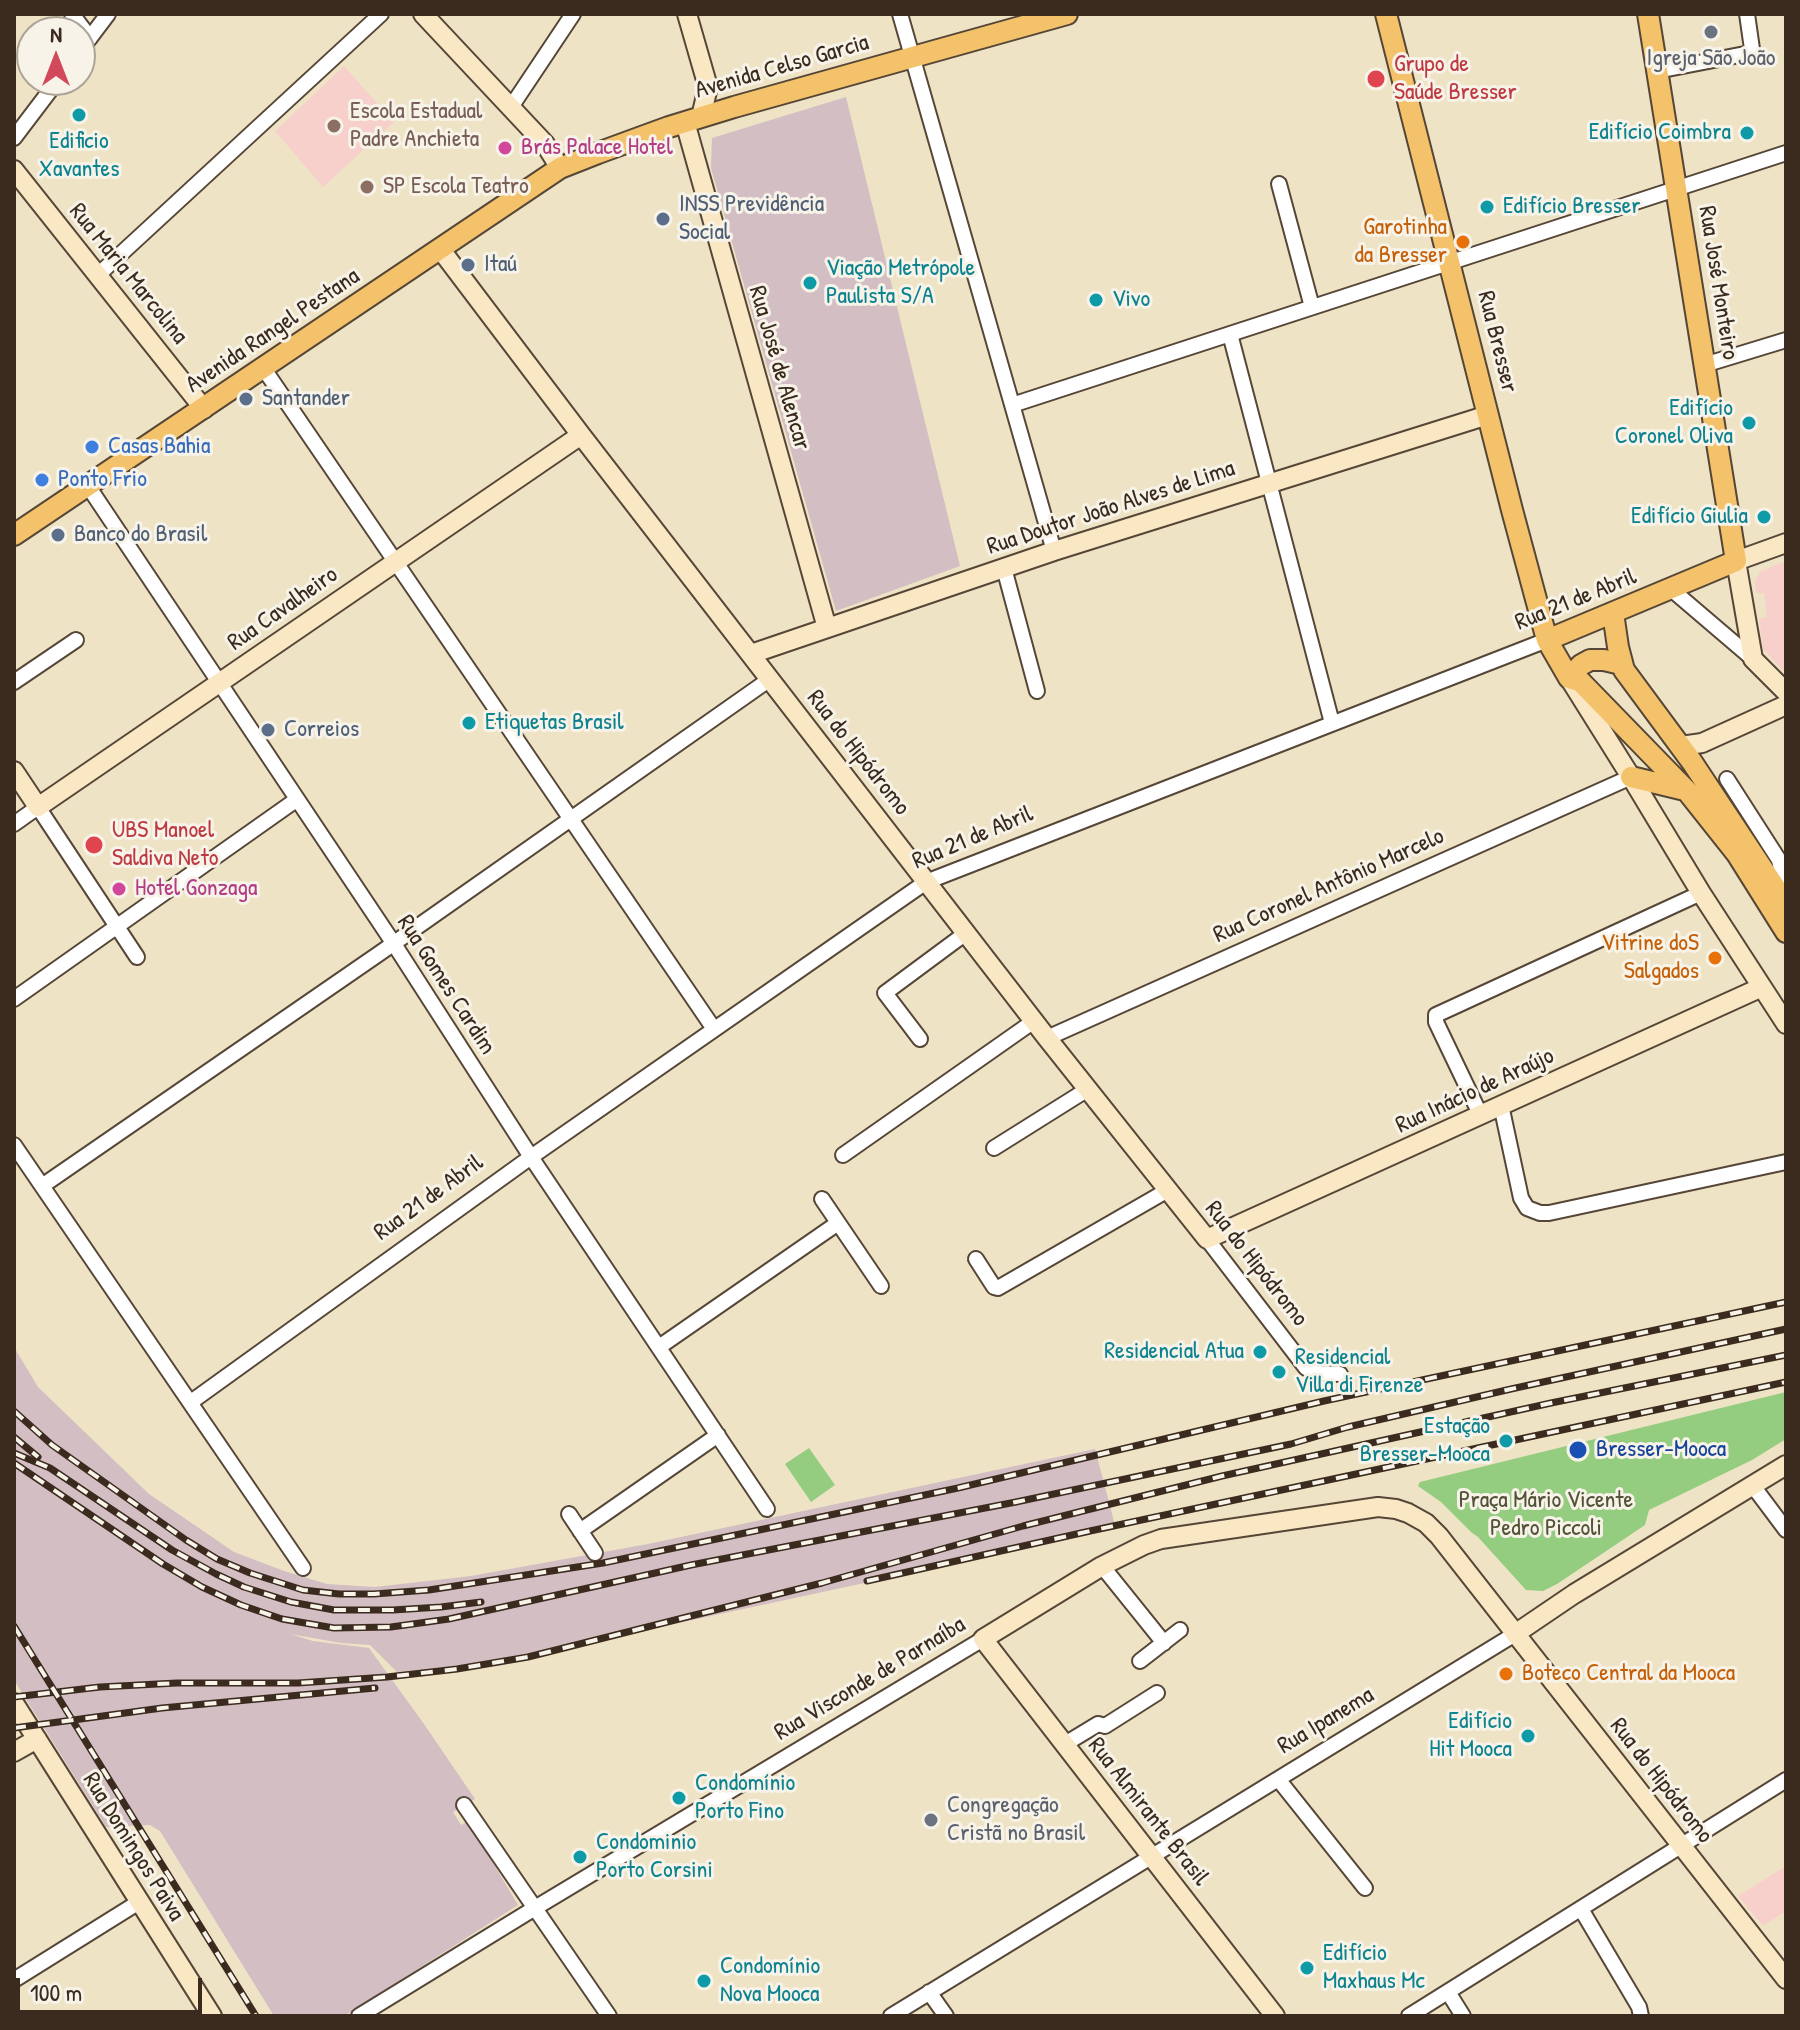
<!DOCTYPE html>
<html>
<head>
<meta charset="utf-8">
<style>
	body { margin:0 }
	#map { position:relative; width:1800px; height:2030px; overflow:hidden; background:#eee3c5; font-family:"Patrick Hand",sans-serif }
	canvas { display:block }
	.frame { position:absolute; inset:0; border:16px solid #3b2a1e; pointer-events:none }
	.north { position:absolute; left:16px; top:16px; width:80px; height:80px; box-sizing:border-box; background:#f7f3e8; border:2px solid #aca397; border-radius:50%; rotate:0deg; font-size:22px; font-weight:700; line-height:32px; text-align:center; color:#3b2a1e }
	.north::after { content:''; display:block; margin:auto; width:28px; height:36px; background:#d1495b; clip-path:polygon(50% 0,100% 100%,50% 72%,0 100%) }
	.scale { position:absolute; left:16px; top:1978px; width:186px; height:36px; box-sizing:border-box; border:4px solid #3b2a1e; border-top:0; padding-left:10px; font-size:24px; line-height:28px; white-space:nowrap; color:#3b2a1e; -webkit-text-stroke:6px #f7f3e8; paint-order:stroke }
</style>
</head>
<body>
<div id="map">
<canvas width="1800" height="2030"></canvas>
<div class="frame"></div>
<div class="north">N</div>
<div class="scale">100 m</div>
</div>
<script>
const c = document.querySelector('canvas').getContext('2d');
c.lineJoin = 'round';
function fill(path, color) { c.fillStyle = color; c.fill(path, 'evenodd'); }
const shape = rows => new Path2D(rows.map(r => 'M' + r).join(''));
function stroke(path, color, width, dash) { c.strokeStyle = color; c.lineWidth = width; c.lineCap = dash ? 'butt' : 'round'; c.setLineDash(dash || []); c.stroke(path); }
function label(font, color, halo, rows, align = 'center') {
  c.font = font + ' "Patrick Hand",sans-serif'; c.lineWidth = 6; c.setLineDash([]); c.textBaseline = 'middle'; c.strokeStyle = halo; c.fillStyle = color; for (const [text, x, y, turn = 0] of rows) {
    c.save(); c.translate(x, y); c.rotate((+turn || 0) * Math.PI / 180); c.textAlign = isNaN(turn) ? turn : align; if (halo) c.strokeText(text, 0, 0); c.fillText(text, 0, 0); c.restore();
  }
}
fill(shape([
	[344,66,394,122,323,187,275,131],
	[1786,561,1786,674,1763,649,1759,618,1767,617,1764,593,1756,593,1755,581,1761,571],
	[1786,1866,1786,1911,1763,1926,1738,1896]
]), '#f7d0cc');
fill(shape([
	[846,97,960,566,836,611,711,168,712,138],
	[14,1347,38,1387,149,1494,234,1552,284,1571,327,1584,375,1587,471,1576,648,1544,1095,1449,1116,1529,543,1652,473,1664,397,1672,370,1645,341,1643,290,1634,313,1641,369,1648,424,1724,475,1799,453,1812,461,1825,468,1821,518,1905,344,2016,274,2016,160,1831,150,1825,106,1827,14,1680]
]), '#d2bec3');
fill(shape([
	[1786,1392,1786,1439,1752,1460,1649,1510,1645,1525,1557,1584,1543,1591,1526,1590,1478,1537,1471,1532,1441,1502,1418,1486,1420,1482],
	[809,1448,835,1485,811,1502,785,1464]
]), '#94cc80');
const street = shape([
	[72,14,90,38],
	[900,14,1054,551],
	[80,51,108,14],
	[1657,71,1750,53,1752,49,1747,14],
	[511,107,573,14],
	[14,138,58,80],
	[1279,184,1312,307],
	[98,275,381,14],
	[1230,334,1332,723],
	[1704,365,1786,340],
	[264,369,714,1029],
	[1012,405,1786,153],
	[88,486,394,944,531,1157,767,1509],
	[1004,568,1037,691],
	[1671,589,1753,659],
	[14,682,76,640],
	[1727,779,1779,860,1786,865],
	[14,824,38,807,137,957],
	[1779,860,1782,874,1786,880],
	[14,999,296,800],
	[1047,1038,1631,777],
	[920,1039,885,993,966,933],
	[1501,1105,1521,1198,1527,1208,1540,1213,1549,1213,1786,1162],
	[1480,1114,1436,1022,1436,1015,1701,893],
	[14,1145,303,1568],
	[994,1148,1088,1089],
	[843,1155,1034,1021],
	[42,1186,380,953,770,679],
	[822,1199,881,1286],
	[1207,1239,1306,1368,1318,1373,1340,1374],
	[976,1259,994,1287,998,1288,1168,1190],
	[659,1347,838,1223],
	[191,1402,531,1157,926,882,1547,640],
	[1753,1486,1786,1530],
	[569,1514,595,1553],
	[580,1531,718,1435],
	[1102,1566,1164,1643],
	[1140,1661,1180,1630],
	[1065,1744,1098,1724,1105,1726,1157,1693],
	[1278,1779,1365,1888],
	[464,1805,609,2016],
	[1581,1909,1639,2007,1641,2016],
	[14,1980,139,1902],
	[929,1992,946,2016],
	[1448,1992,1463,2016],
	[359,2016,535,1908,983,1639],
	[891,2016,1515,1634],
	[1409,2016,1786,1780]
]);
const secondary = shape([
	[423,14,545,144,560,168],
	[687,14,708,87,701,117],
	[685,122,827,628],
	[14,170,204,409],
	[441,250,581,435,1047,1038,1207,1239,1762,987],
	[1786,543,1736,561,1753,659,1786,692],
	[751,654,1054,551,1488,415],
	[1569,678,1631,777,1701,893,1786,1024],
	[1681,746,1702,743,1786,705],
	[14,771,38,807,581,435],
	[1515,1634,1574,1594,1786,1465],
	[14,1703,212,2016],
	[14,1752,37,1739],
	[1275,2016,983,1639,1102,1566,1144,1545,1161,1539,1378,1507,1396,1509,1408,1513,1426,1523,1439,1536,1786,1979]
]);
const primary = shape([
	[1386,14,1512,510,1547,640,1569,678,1580,681,1687,791,1737,854,1786,932],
	[14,535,560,168,598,153,669,127,734,107,1067,14],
	[1613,613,1618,647,1624,670,1692,762,1786,904],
	[1547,640,1736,561,1648,14],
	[1569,678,1581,665,1590,660,1604,660,1621,664],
	[1631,777,1685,790]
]);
stroke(street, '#564637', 18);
stroke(secondary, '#564637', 22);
stroke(primary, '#564637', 24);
stroke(street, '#fff', 14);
stroke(secondary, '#fae7c3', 18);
stroke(primary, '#f3c26a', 20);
const rail = shape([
	[14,1411,52,1445,186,1540,217,1559,250,1573,303,1590,339,1594,374,1594,429,1590,603,1563,958,1488,1324,1401,1786,1302],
	[14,1437,38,1457],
	[14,1453,50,1468,172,1550,216,1574,244,1587,291,1602,334,1610,393,1610,441,1607,481,1602],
	[14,1463,163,1564,202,1587,241,1605,282,1619,334,1628,391,1627,449,1619,691,1565,1016,1502,1291,1444,1348,1427,1511,1389,1786,1329],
	[867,1581,1090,1531,1786,1382],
	[14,1626,256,2016],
	[14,1697,100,1687,177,1683,298,1683,387,1677,457,1669,528,1657,822,1583,1023,1526,1222,1476,1551,1403,1786,1355],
	[14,1728,162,1708,375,1688]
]);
stroke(rail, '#3b2a1e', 7);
stroke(rail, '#f7f3e8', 4, [12]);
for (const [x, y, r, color] of [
	[1711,32,8,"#6b7280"],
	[1376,79,10,"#e0444e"],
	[79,115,8,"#0f9aa8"],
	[334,126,8,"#8d6e63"],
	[1747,133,8,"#0f9aa8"],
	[505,148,8,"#d1479c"],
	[367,187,8,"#8d6e63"],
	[1487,207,8,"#0f9aa8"],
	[663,219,8,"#5c6f8a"],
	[1463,242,8,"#e8710a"],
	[468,265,8,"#5c6f8a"],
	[810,283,8,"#0f9aa8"],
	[1096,300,8,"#0f9aa8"],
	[246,399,8,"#5c6f8a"],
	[1749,423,8,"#0f9aa8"],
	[92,447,8,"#3f7fe0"],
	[42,480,8,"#3f7fe0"],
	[1764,517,8,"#0f9aa8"],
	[58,535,8,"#5c6f8a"],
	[469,723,8,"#0f9aa8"],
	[268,730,8,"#5c6f8a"],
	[94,845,10,"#e0444e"],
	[119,889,8,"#d1479c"],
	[1715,958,8,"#e8710a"],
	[1260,1352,8,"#0f9aa8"],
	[1279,1372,8,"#0f9aa8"],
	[1506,1441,8,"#0f9aa8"],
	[1578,1450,10,"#1a4fb4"],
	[1506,1674,8,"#e8710a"],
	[1528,1736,8,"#0f9aa8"],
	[679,1798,8,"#0f9aa8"],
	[931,1820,8,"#6b7280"],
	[580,1857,8,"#0f9aa8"],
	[1307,1968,8,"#0f9aa8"],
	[704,1981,8,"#0f9aa8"]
]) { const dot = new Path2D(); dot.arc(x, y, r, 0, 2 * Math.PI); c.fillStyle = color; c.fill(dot); stroke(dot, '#f7f3e8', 3); }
label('24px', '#5b616d', '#f7f3e8', [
	["Igreja São João",1711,59],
	["Congregação",947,1806,"left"],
	["Cristã no Brasil",947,1834,"left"]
]);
label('24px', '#be3a42', '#f7f3e8', [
	["Grupo de",1394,65],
	["Saúde Bresser",1394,93],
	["UBS Manoel",112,831],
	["Saldiva Neto",112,859]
], 'left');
label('24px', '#3b2a1e', '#f7f3e8', [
	["Avenida Celso Garcia",782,67,-16],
	["Rua Maria Marcolina",128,274,51],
	["Rua José Monteiro",1718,283,81],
	["Avenida Rangel Pestana",273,331,-34],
	["Rua Bresser",1497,342,76],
	["Rua José de Alencar",779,368,74],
	["Rua Doutor João Alves de Lima",1111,508,-18],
	["Rua 21 de Abril",1576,600,-22],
	["Rua Cavalheiro",283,609,-35],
	["Rua do Hipódromo",858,753,52],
	["Rua 21 de Abril",973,838,-23],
	["Rua Coronel Antônio Marcelo",1329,886,-24],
	["Rua Gomes Cardim",446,985,57],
	["Rua Inácio de Araújo",1475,1091,-25],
	["Rua 21 de Abril",429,1198,-36],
	["Rua do Hipódromo",1256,1264,52],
	["Rua Visconde de Parnaíba",870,1679,-31],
	["Rua Ipanema",1326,1721,-31],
	["Rua do Hipódromo",1661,1781,52],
	["Rua Almirante Brasil",1148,1812,52],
	["Rua Domingos Paiva",133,1847,58]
]);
label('24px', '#785e54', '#f7f3e8', [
	["Escola Estadual",350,112],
	["Padre Anchieta",350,140],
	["SP Escola Teatro",383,187]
], 'left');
label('24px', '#0d838f', '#f7f3e8', [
	["Edifício Coimbra",1731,133,"right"],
	["Edificio",79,142,"center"],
	["Xavantes",79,170,"center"],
	["Edifício Bresser",1503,207],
	["Viação Metrópole",826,269],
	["Paulista S/A",826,297],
	["Vivo",1112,300],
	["Edifício",1733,409,"right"],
	["Coronel Oliva",1733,437,"right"],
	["Edifício Giulia",1748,517,"right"],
	["Etiquetas Brasil",485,723],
	["Residencial Atua",1244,1352,"right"],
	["Residencial",1295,1358],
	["Villa di Firenze",1295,1386],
	["Estação",1490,1427,"right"],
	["Bresser-Mooca",1490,1455,"right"],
	["Edifício",1512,1722,"right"],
	["Hit Mooca",1512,1750,"right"],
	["Condomínio",695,1784],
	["Porto Fino",695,1812],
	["Condominio",596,1843],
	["Porto Corsini",596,1871],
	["Edifício",1323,1954],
	["Maxhaus Mc",1323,1982],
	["Condomínio",720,1967],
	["Nova Mooca",720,1995]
], 'left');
label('24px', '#b23c85', '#f7f3e8', [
	["Brás Palace Hotel",521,148],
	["Hotel Gonzaga",135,889]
], 'left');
label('24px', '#4e5e75', '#f7f3e8', [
	["INSS Previdência",679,205],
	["Social",679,233],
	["Itaú",484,265],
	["Santander",262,399],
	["Banco do Brasil",74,535],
	["Correios",284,730]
], 'left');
label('24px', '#c56008', '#f7f3e8', [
	["Garotinha",1447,228],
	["da Bresser",1447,256],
	["Vitrine doS",1699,944],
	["Salgados",1699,972],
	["Boteco Central da Mooca",1522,1674,"left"]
], 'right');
label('24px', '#366cbe', '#f7f3e8', [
	["Casas Bahia",108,447],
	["Ponto Frio",58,480]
], 'left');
label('24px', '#164399', '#f7f3e8', [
	["Bresser-Mooca",1596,1450]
], 'left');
label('24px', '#515236', '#f7f3e8', [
	["Praça Mário Vicente",1546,1501],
	["Pedro Piccoli",1546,1529]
]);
</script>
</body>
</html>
